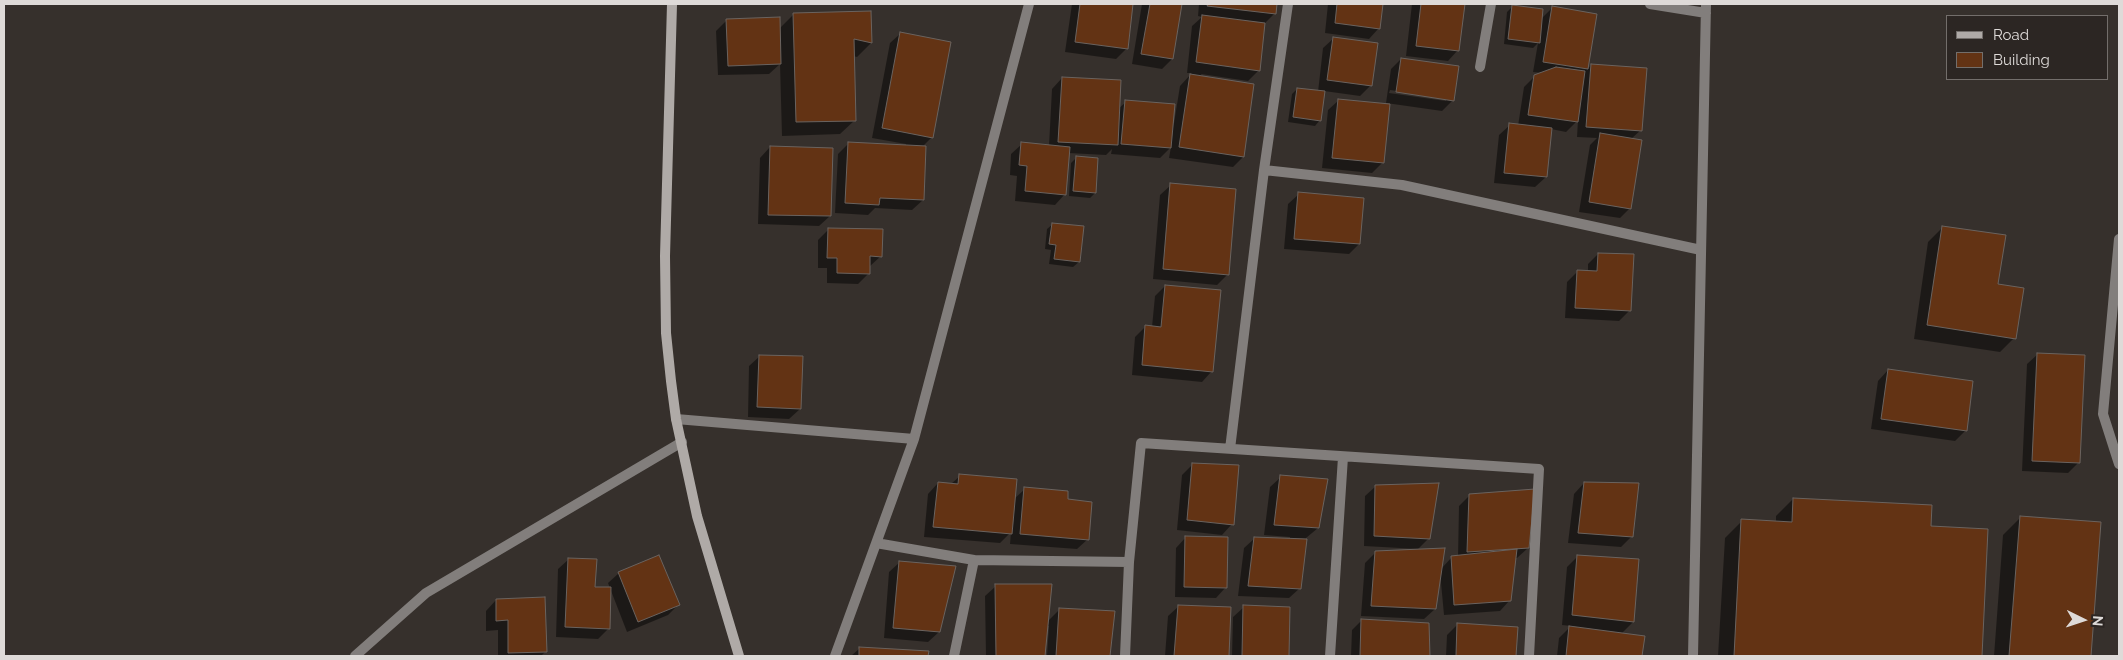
<!DOCTYPE html>
<html>
<head>
<meta charset="utf-8">
<style>
	body { margin:0 }
	#map { position:relative; width:2123px; height:660px; overflow:hidden; background:#36302c; font-family:Raleway,sans-serif }
	canvas { display:block }
	.frame { position:absolute; inset:0; border:5px solid #dedad8; pointer-events:none }
	.legend { position:absolute; left:1946px; top:15px; width:162px; height:65px; box-sizing:border-box; background:#2c2623; border:1px solid #736e6b; margin:0; padding:6px 9px; list-style:none; font-size:15px; color:#dedad8 }
	.legend li { display:flex; align-items:center; gap:10px; height:25px }
	.legend b { width:25px; border:1px solid #736e6b }
	.north { position:absolute; left:2058px; top:595px; width:50px; height:50px; -webkit-text-stroke:4px #2c2623; paint-order:stroke; rotate:94deg; font-size:14px; font-weight:700; line-height:20px; text-align:center; color:#dedad8 }
	.north::after { content:''; display:block; margin:auto; width:18px; height:22px; background:#dedad8; clip-path:polygon(50% 0,100% 100%,50% 72%,0 100%) }
</style>
</head>
<body>
<div id="map">
<canvas width="2123" height="660"></canvas>
<div class="frame"></div>
<ul class="legend">
<li><b style="height:6px;background:#afaaa7"></b>Road</li>
<li><b style="height:14px;background:#633314"></b>Building</li>
</ul>
<div class="north">N</div>
</div>
<script>
const c = document.querySelector('canvas').getContext('2d');
c.lineJoin = 'round';
function fill(path, color) { c.fillStyle = color; c.fill(path, 'evenodd'); }
const shape = rows => new Path2D(rows.map(r => 'M' + r).join(''));
function stroke(path, color, width, dash) { c.strokeStyle = color; c.lineWidth = width; c.lineCap = dash ? 'butt' : 'round'; c.setLineDash(dash || []); c.stroke(path); }
fill(shape([
	[1072,4,1132,4,1126,49,1116,59,1065,52],
	[1142,4,1181,4,1172,59,1162,69,1132,64],
	[1199,4,1276,4,1275,13,1264,24,1259,70,1248,81,1201,74,1243,157,1233,167,1169,158,1171,147,1160,158,1111,154,1112,149,1106,155,1068,153,1065,194,1055,205,1015,201,1017,176,1010,175,1011,154,1022,144,1049,146,1052,89,1062,78,1118,109,1126,102,1174,123,1180,86,1192,73,1187,73,1192,26,1202,17,1198,16],
	[1328,4,1382,4,1379,28,1369,39,1325,33],
	[1412,4,1463,4,1458,50,1448,61,1406,56],
	[1512,7,1541,19,1552,8,1595,15,1587,70,1591,65,1641,130,1631,139,1630,208,1620,218,1579,212,1590,145,1597,138,1577,137,1578,120,1566,132,1551,129,1546,177,1535,187,1494,183,1499,135,1510,125,1518,126,1524,87,1535,76,1543,73,1533,72,1538,43,1533,48,1504,44,1507,12],
	[793,15,871,43,857,57,853,56,855,120,840,134,782,136,780,64,769,74,718,75,716,31,727,20,779,29],
	[901,33,932,137,922,147,923,200,912,210,875,208,868,215,835,213,838,154,849,143,906,146,906,144,872,138,890,43],
	[1334,38,1371,85,1360,96,1324,91,1320,120,1315,126,1288,122,1292,94,1297,89,1318,92,1323,48],
	[1401,59,1453,100,1442,111,1386,103,1391,69],
	[1390,90,1446,98,1446,101,1389,93],
	[1339,100,1383,162,1372,173,1322,168,1328,110],
	[770,147,830,216,819,226,758,224,760,158],
	[1076,158,1095,193,1090,198,1069,196,1071,163],
	[1171,185,1228,274,1217,285,1153,279,1160,195],
	[1299,194,1359,244,1349,254,1284,249,1288,204],
	[1053,224,1079,262,1073,267,1049,264,1051,250,1045,249,1047,229],
	[1943,227,1997,285,2014,338,2000,352,1914,339,1928,242],
	[829,229,881,256,869,267,869,273,858,284,827,283,827,268,818,268,818,240],
	[1598,254,1629,311,1619,321,1565,318,1567,282,1578,271,1588,272,1588,264],
	[1165,286,1212,371,1202,382,1132,375,1135,337,1146,326,1152,327,1155,296],
	[2038,354,2078,463,2068,473,2022,471,2027,364],
	[760,356,800,409,789,419,748,417,749,366],
	[1888,370,1965,431,1955,441,1871,429,1878,381],
	[1193,464,1232,524,1222,535,1177,530,1182,475],
	[960,476,1014,499,1025,489,1066,501,1088,539,1077,549,1010,544,1011,532,1000,543,924,537,928,494,938,483,951,484],
	[1281,477,1318,528,1306,538,1300,588,1289,598,1238,596,1244,548,1255,538,1290,539,1290,537,1264,535,1270,487],
	[1584,483,1632,536,1621,547,1568,543,1574,494],
	[1376,486,1429,538,1418,549,1364,546,1365,496],
	[1469,496,1528,548,1517,558,1515,558,1510,600,1500,611,1444,615,1440,572,1435,609,1424,619,1361,616,1365,563,1376,552,1441,569,1452,557,1458,557,1459,506],
	[1793,499,1930,527,1987,530,1980,656,1718,656,1725,538,1742,521,1776,523,1776,516],
	[2020,518,2100,524,2090,656,1994,656,2003,535],
	[1186,537,1226,587,1216,598,1175,597,1176,548],
	[1578,556,1633,622,1621,634,1643,637,1640,656,1557,656,1559,638,1571,626,1562,625,1567,567],
	[569,559,594,588,608,629,598,639,556,637,558,569],
	[900,562,939,632,928,642,884,638,889,572],
	[619,573,678,605,668,615,627,632,608,583],
	[996,586,1047,622,1060,609,1114,613,1109,656,1047,656,1049,626,1047,626,1044,656,986,656,985,596],
	[496,600,545,652,541,656,498,656,498,630,486,631,486,611],
	[1179,606,1229,608,1228,656,1165,656,1168,616],
	[1244,607,1289,608,1287,656,1232,656,1233,617],
	[1362,620,1428,624,1428,656,1351,656,1352,630],
	[1458,624,1517,628,1515,656,1446,656,1447,635],
	[860,648,927,653,926,656,851,656]
]), '#0007');
const building = shape([
	[1080,4,1133,4,1128,49,1075,42,1080,4],
	[1150,4,1182,4,1173,59,1141,54,1150,4],
	[1208,4,1277,4,1276,14,1207,6,1208,4],
	[1337,4,1383,4,1380,29,1335,23,1337,4],
	[1421,4,1465,4,1459,51,1416,46,1421,4],
	[1512,5,1543,9,1540,43,1508,39,1512,5],
	[1552,6,1597,14,1588,69,1543,62,1552,6],
	[871,11,872,43,854,39,856,121,796,122,793,13,871,11],
	[1202,15,1265,23,1260,71,1196,62,1202,15],
	[780,17,781,64,728,66,726,19,780,17],
	[900,32,951,42,933,138,882,128,900,32],
	[1333,37,1378,43,1372,86,1327,80,1333,37],
	[1401,58,1459,66,1454,101,1396,92,1401,58],
	[1591,64,1647,68,1642,131,1586,127,1591,64],
	[1556,67,1585,71,1578,122,1528,115,1534,75,1556,67],
	[1190,74,1254,84,1244,157,1179,147,1190,74],
	[1062,77,1121,80,1118,145,1058,142,1062,77],
	[1297,88,1325,91,1321,121,1293,117,1297,88],
	[1338,99,1390,104,1384,163,1332,158,1338,99],
	[1125,100,1175,104,1171,148,1121,144,1125,100],
	[1509,123,1552,128,1547,177,1504,173,1509,123],
	[1600,133,1642,140,1631,209,1589,202,1600,133],
	[848,142,926,146,924,200,880,198,879,205,845,203,848,142],
	[1021,142,1070,147,1066,195,1025,191,1027,166,1019,165,1021,142],
	[770,146,833,148,831,216,768,215,770,146],
	[1076,156,1098,158,1096,193,1073,191,1076,156],
	[1170,183,1236,189,1229,275,1163,269,1170,183],
	[1298,192,1364,198,1360,244,1294,239,1298,192],
	[1052,223,1084,226,1080,262,1054,259,1056,245,1049,244,1052,223],
	[1942,226,2006,235,1998,284,2024,288,2016,339,1927,325,1942,226],
	[828,228,883,229,882,257,870,256,870,274,837,273,837,258,827,258,828,228],
	[1598,253,1634,254,1631,311,1575,308,1577,270,1597,271,1598,253],
	[1165,285,1221,290,1213,372,1142,365,1145,325,1161,327,1165,285],
	[2037,353,2085,355,2080,463,2032,461,2037,353],
	[759,355,803,356,801,409,757,407,759,355],
	[1888,369,1973,381,1967,431,1881,419,1888,369],
	[1192,463,1239,465,1234,525,1187,520,1192,463],
	[959,474,1017,479,1012,534,933,527,938,482,958,484,959,474],
	[1280,475,1328,479,1319,528,1274,525,1280,475],
	[1584,482,1639,483,1633,537,1578,533,1584,482],
	[1439,483,1430,539,1374,536,1375,485,1439,483],
	[1024,487,1068,491,1068,499,1092,502,1089,540,1020,534,1024,487],
	[1535,489,1529,548,1467,552,1469,494,1535,489],
	[1793,498,1932,505,1931,526,1988,529,1982,656,1734,656,1741,519,1792,522,1793,498],
	[2020,516,2101,522,2091,656,2009,656,2020,516],
	[1185,536,1228,537,1227,588,1184,587,1185,536],
	[1254,537,1307,539,1301,589,1248,586,1254,537],
	[1445,548,1436,609,1371,606,1375,551,1445,548],
	[1517,549,1511,601,1454,605,1451,556,1517,549],
	[659,555,680,605,638,622,618,572,659,555],
	[1577,555,1639,559,1634,622,1572,615,1577,555],
	[568,558,597,559,595,587,611,587,610,629,565,627,568,558],
	[899,561,956,566,940,632,893,628,899,561],
	[995,584,1052,584,1045,656,996,656,995,584],
	[545,597,547,652,508,653,508,620,496,621,496,599,545,597],
	[1178,605,1231,607,1229,656,1174,656,1178,605],
	[1243,605,1290,607,1289,656,1242,656,1243,605],
	[1059,608,1115,611,1110,656,1056,656,1059,608],
	[1361,619,1429,623,1430,656,1360,656,1361,619],
	[1457,623,1518,627,1516,656,1456,656,1457,623],
	[1569,626,1645,636,1642,656,1566,656,1569,626],
	[859,647,929,651,928,656,859,656,859,647]
]);
fill(building, '#633314');
stroke(building, '#6a635f', 1);
stroke(shape([
	[2119,239,2103,414,2119,464]
]), '#827e7c', 10);
stroke(shape([
	[1650,4,1706,13],
	[1480,67,1491,4],
	[1264,170,1402,185,1701,250],
	[676,419,914,439],
	[1230,449,1264,170,1288,4],
	[876,543,974,560,1129,562],
	[355,656,426,593,682,442],
	[835,656,914,439,1029,4],
	[954,656,974,560],
	[1125,656,1129,562,1141,443,1539,469,1529,656],
	[1330,656,1343,457],
	[1693,656,1706,4]
]), '#827e7c', 10);
stroke(shape([
	[672,4,665,256,666,333,671,381,676,419,697,516,739,656]
]), '#afaaa7', 10);
</script>
</body>
</html>
